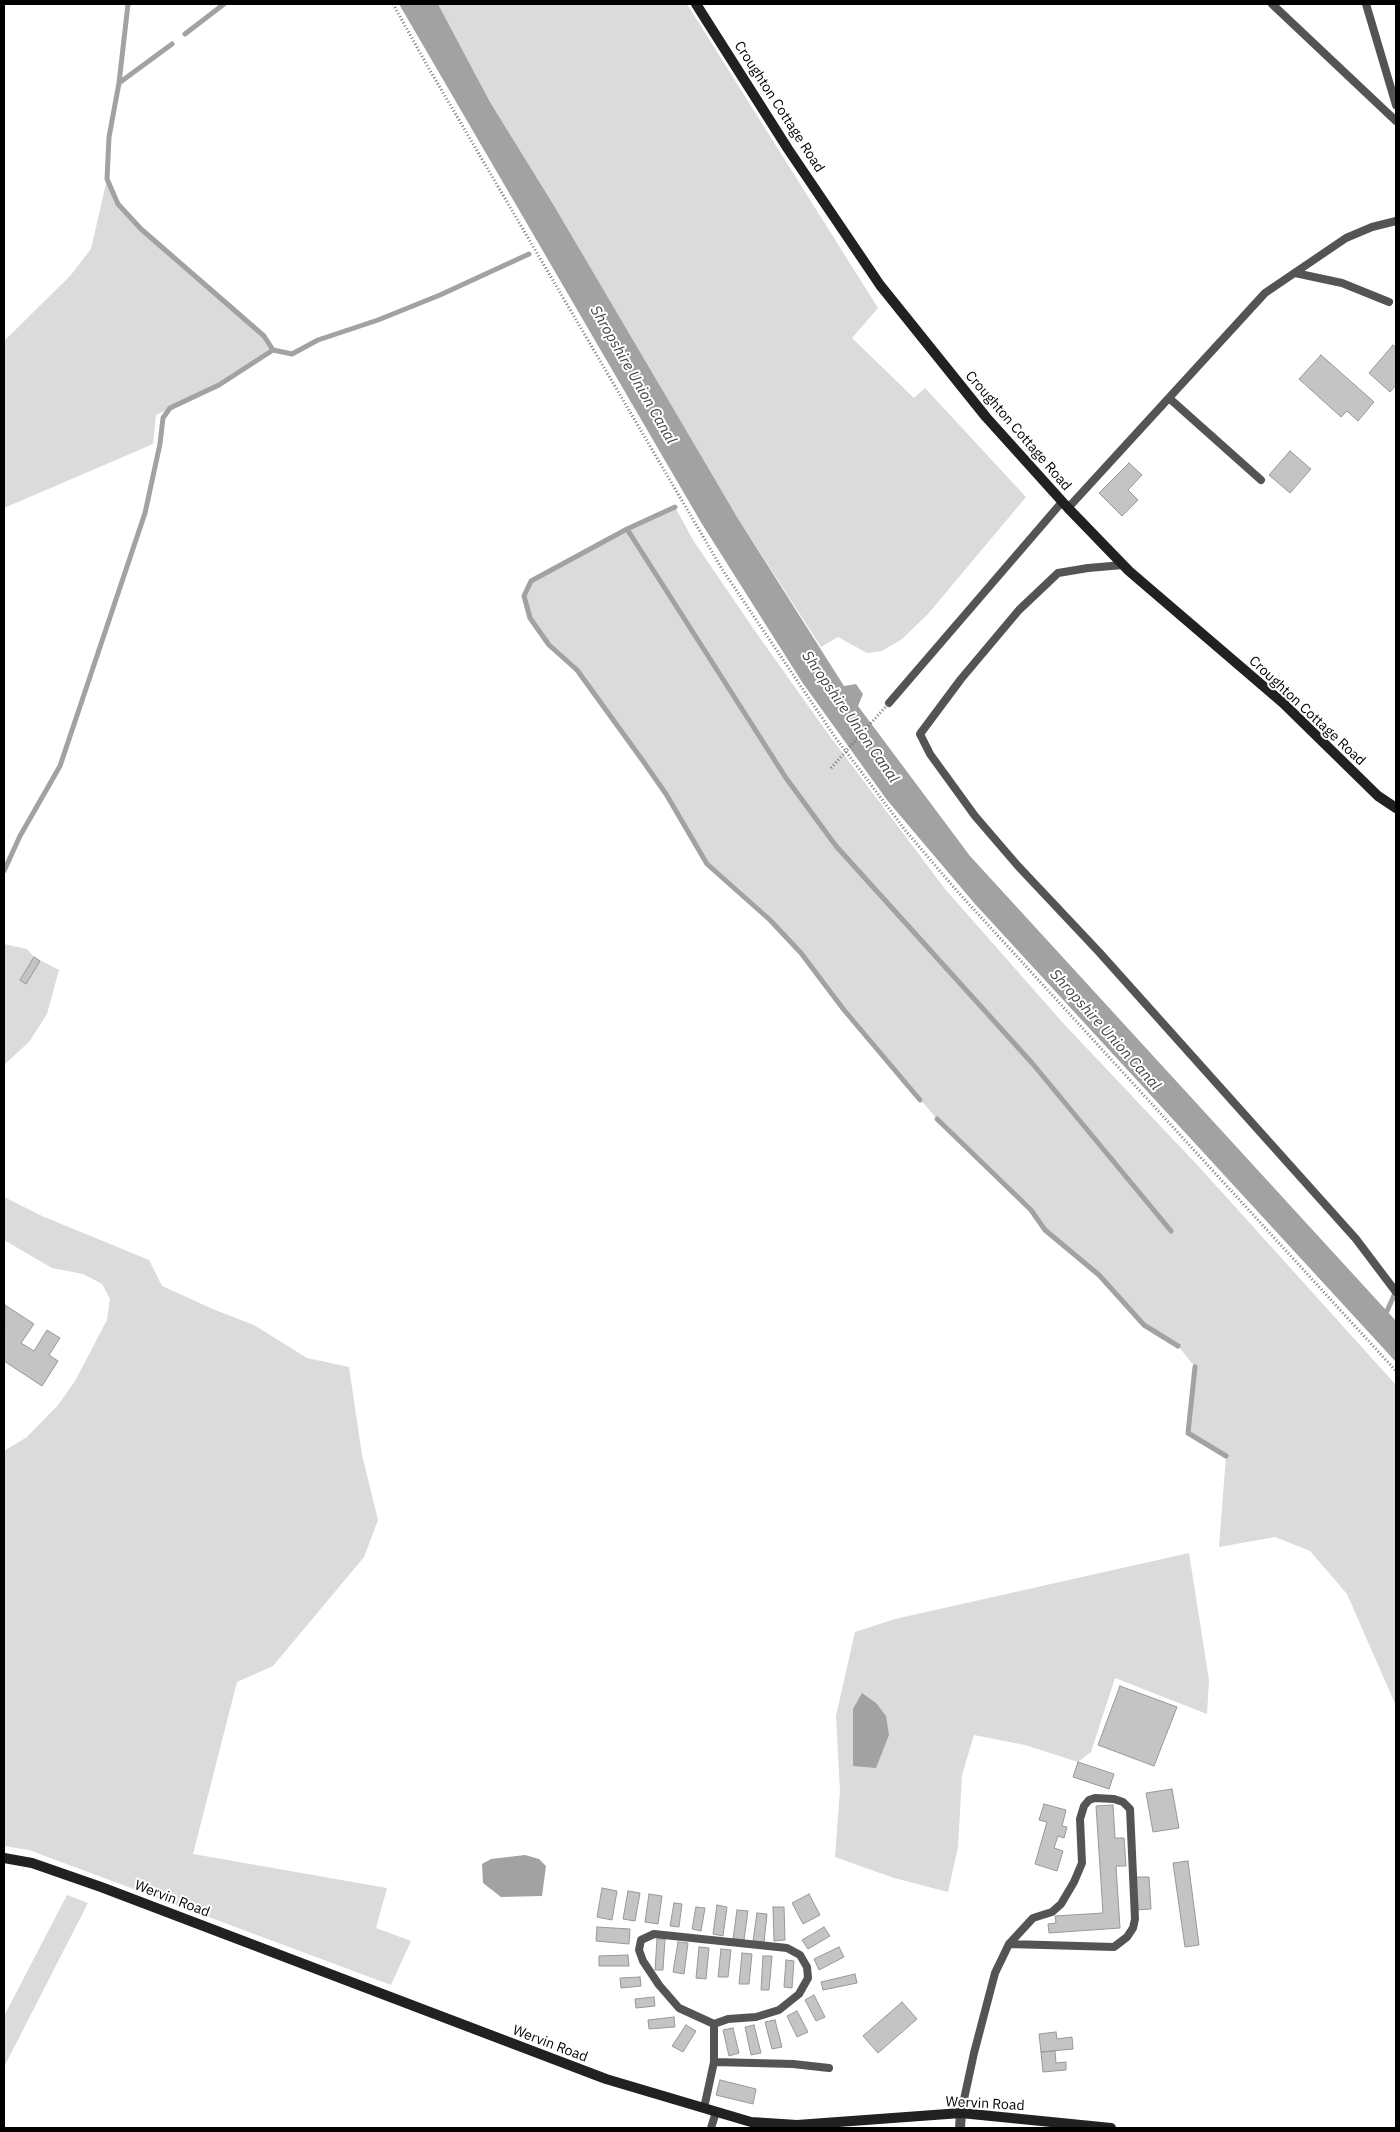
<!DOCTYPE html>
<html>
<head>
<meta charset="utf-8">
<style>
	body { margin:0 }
	#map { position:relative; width:1400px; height:2132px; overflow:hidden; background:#fff; font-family:"IBM Plex Sans",sans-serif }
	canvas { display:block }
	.frame { position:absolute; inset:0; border:5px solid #000; pointer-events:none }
</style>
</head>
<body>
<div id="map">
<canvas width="1400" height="2132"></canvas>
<div class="frame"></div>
</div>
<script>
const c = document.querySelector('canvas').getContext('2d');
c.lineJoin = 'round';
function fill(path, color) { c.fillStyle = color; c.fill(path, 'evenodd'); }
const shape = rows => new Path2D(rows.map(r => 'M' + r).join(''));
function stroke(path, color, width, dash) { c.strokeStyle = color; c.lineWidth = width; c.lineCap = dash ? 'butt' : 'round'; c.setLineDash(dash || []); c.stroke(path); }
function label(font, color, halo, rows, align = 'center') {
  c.font = font + ' "IBM Plex Sans",sans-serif'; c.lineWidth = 4; c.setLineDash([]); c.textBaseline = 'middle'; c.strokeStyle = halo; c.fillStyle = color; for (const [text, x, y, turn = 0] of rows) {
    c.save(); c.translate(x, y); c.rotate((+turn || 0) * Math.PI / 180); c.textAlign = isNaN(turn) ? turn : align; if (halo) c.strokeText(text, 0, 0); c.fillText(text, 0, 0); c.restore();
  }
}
fill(shape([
	[438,4,687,4,878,308,852,338,914,398,925,388,1026,497,928,614,902,639,882,651,867,653,838,637,821,647,737,517,704,462,553,204,490,102],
	[107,179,118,204,141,229,264,336,273,350,219,385,156,415,153,444,4,508,4,341,70,276,91,249],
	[675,507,693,540,755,631,826,731,945,889,1063,1023,1201,1169,1396,1385,1396,1706,1347,1594,1310,1551,1275,1537,1219,1547,1226,1456,1188,1433,1195,1367,1178,1346,1144,1325,1099,1275,1045,1230,1031,1210,937,1119,844,1010,801,953,770,920,707,864,666,794,643,761,577,670,549,645,530,618,524,596,531,581,627,529],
	[4,944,27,949,34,957,59,970,47,1014,29,1042,4,1065],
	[4,1197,42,1216,149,1260,162,1286,215,1310,254,1325,307,1358,349,1367,362,1455,378,1520,364,1557,273,1666,237,1682,193,1854,387,1888,376,1928,411,1941,391,1985,29,1850,4,1846,4,1451,27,1437,58,1405,75,1381,107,1320,110,1299,102,1284,83,1274,52,1268,4,1240],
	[1189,1553,1209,1680,1207,1714,1115,1678,1091,1752,1078,1762,1025,1745,974,1735,962,1775,958,1847,948,1892,894,1878,835,1857,840,1790,836,1716,855,1632,895,1619],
	[67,1895,88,1903,4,2067,4,2016]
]), '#dbdbdb');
fill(shape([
	[399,4,438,4,490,102,553,204,737,517,844,686,856,684,863,694,858,706,970,856,1396,1321,1396,1362,975,904,887,800,802,682,702,524],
	[862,1693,876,1703,886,1716,889,1735,876,1768,853,1766,853,1709],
	[525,1855,539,1859,546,1866,542,1896,501,1897,483,1883,482,1864,491,1859]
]), '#a2a2a2');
stroke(shape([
	[128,4,119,83,109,137,107,179,118,204,141,229,264,336,273,350],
	[185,34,224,4],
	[119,83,172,44],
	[675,507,627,529,531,581,524,596,530,618,549,645,577,670,643,761,666,794,707,864,770,920,801,953,844,1010,920,1100],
	[627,529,786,778,836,846,1032,1063,1171,1231],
	[4,871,20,836,60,766,145,513,160,444,163,418,170,408,219,385,273,350,292,354,318,340,378,320,440,295,529,254],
	[937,1119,1031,1210,1045,1230,1099,1275,1144,1325,1178,1346],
	[1387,1311,1396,1291],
	[1195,1367,1188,1433,1226,1456]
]), '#a2a2a2', 5);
const building = shape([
	[1393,345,1396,348,1396,385,1390,392,1369,373,1393,345],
	[1321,355,1374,402,1358,421,1347,411,1341,417,1299,379,1321,355],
	[1290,451,1311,469,1290,493,1269,475,1290,451],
	[1129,463,1142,475,1128,490,1138,500,1122,516,1099,493,1129,463],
	[34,957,40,961,26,984,20,980,34,957],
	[5,1305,34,1324,21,1343,34,1351,47,1330,60,1338,49,1355,58,1361,42,1386,4,1361,5,1305],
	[1120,1686,1177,1707,1154,1766,1098,1745,1120,1686],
	[1078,1762,1114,1774,1109,1789,1073,1777,1078,1762],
	[1172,1789,1179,1828,1153,1832,1146,1793,1172,1789],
	[1044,1804,1066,1810,1062,1826,1067,1827,1064,1838,1058,1836,1054,1848,1063,1851,1057,1871,1035,1864,1047,1822,1039,1820,1044,1804],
	[1113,1805,1115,1838,1124,1838,1126,1866,1116,1866,1120,1928,1049,1933,1048,1924,1056,1923,1055,1916,1103,1913,1096,1806,1113,1805],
	[1188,1861,1199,1945,1185,1947,1173,1863,1188,1861],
	[1135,1877,1149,1877,1151,1909,1137,1910,1135,1877],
	[602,1888,617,1891,612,1920,597,1917,602,1888],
	[628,1891,640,1893,635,1921,623,1919,628,1891],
	[649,1894,662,1896,658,1924,645,1922,649,1894],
	[809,1894,820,1915,803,1924,792,1903,809,1894],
	[674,1903,682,1904,679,1927,670,1926,674,1903],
	[717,1905,727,1907,723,1936,713,1934,717,1905],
	[696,1907,705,1908,701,1931,692,1929,696,1907],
	[773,1907,784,1907,785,1940,774,1941,773,1907],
	[737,1910,748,1911,744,1940,733,1939,737,1910],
	[757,1913,767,1914,764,1942,753,1941,757,1913],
	[597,1927,630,1929,629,1944,596,1941,597,1927],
	[824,1927,830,1936,808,1949,802,1940,824,1927],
	[657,1939,665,1939,663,1970,655,1970,657,1939],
	[678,1942,688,1943,684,1974,673,1972,678,1942],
	[699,1947,709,1948,706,1979,696,1978,699,1947],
	[839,1947,844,1957,819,1970,814,1959,839,1947],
	[721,1949,731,1950,728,1977,718,1977,721,1949],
	[742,1953,752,1954,749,1984,739,1984,742,1953],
	[628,1955,629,1966,599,1966,599,1956,628,1955],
	[763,1956,772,1956,769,1990,761,1990,763,1956],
	[786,1960,794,1961,792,1988,784,1987,786,1960],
	[855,1974,857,1983,823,1990,821,1982,855,1974],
	[640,1977,641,1986,621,1988,620,1978,640,1977],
	[814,1995,825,2017,816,2021,805,2000,814,1995],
	[654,1997,655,2006,636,2008,635,1999,654,1997],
	[902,2002,917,2019,878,2053,863,2036,902,2002],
	[797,2011,808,2032,797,2037,787,2016,797,2011],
	[674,2017,675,2027,649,2029,648,2020,674,2017],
	[775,2020,782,2047,772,2049,765,2022,775,2020],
	[686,2025,696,2031,683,2052,672,2046,686,2025],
	[754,2025,761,2053,751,2055,745,2027,754,2025],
	[733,2028,739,2053,729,2056,723,2030,733,2028],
	[1056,2032,1057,2039,1072,2037,1073,2049,1041,2052,1039,2034,1056,2032],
	[1055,2051,1056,2063,1066,2062,1066,2070,1043,2072,1041,2052,1055,2051],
	[720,2080,756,2089,753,2104,716,2095,720,2080]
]);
fill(building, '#c4c4c4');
stroke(building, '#989898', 1);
stroke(shape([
	[393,4,428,67,722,569,835,737,905,830,957,891,1396,1371]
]), '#767676', 3, [1, 2.5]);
stroke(shape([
	[1272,4,1396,121],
	[1366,4,1396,105],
	[1295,273,1342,283,1389,302],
	[1169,398,1261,480],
	[1068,508,1265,293,1346,238,1372,227,1396,221],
	[1123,565,1088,568,1058,573,1019,610,961,679,920,734,930,754,975,816,1018,866,1099,952,1356,1239,1396,1292],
	[889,703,1062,502],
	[714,2062,793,2064,829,2068],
	[704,2108,714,2062,714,2024,679,2008,659,1985,643,1961,639,1950,641,1940,654,1934,787,1948,800,1955,807,1967,808,1978,799,1994,779,2010,756,2017,728,2019,714,2024],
	[961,2113,974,2053,995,1973,1009,1944,1033,1918,1052,1912,1061,1904,1074,1882,1082,1863,1080,1819,1084,1806,1089,1800,1095,1798,1114,1799,1123,1802,1130,1809,1135,1919,1133,1928,1127,1937,1114,1947,1009,1944],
	[711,2128,716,2112]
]), '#545454', 8);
stroke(shape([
	[960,2128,961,2113]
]), '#545454', 10);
stroke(shape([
	[696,4,788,149,880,285,986,417,1068,508,1129,571,1283,703,1378,796,1396,808],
	[4,1858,32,1863,101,1887,606,2079,751,2122,797,2125,961,2113,1111,2128]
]), '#212121', 10);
stroke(shape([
	[831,768,889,703]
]), '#767676', 3, [1, 2.5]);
label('14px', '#000', '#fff', [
	["Croughton Cottage Road",779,107,57],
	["Croughton Cottage Road",1018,431,49],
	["Croughton Cottage Road",1307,711,43],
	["Wervin Road",172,1899,21],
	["Wervin Road",550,2044,21],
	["Wervin Road",985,2104,3]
]);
label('italic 15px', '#434343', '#fff', [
	["Shropshire Union Canal",633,375,60],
	["Shropshire Union Canal",850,717,55],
	["Shropshire Union Canal",1105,1030,48]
]);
</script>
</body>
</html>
